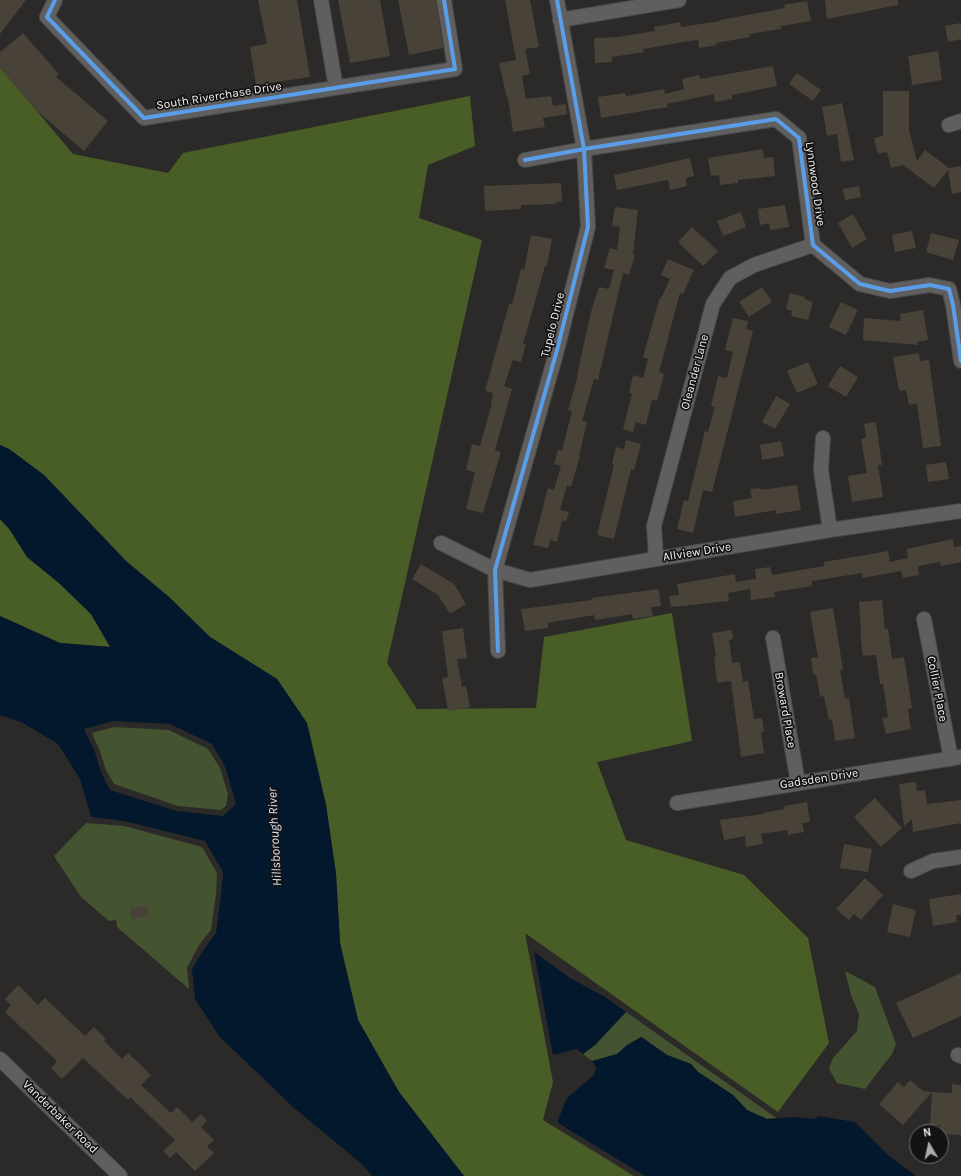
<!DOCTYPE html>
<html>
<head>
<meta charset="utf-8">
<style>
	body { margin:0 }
	#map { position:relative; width:961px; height:1176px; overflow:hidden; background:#2c2a29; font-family:Karla,sans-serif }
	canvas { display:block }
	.north { position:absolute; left:909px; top:1124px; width:40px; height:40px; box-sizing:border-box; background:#141212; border:1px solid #6e6c6b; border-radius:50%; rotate:351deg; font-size:11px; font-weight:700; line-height:16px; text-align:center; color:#f4f2f1 }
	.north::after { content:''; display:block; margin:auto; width:14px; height:18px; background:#aeacab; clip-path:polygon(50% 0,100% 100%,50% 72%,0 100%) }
</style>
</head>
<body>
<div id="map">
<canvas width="961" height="1176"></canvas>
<div class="north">N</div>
</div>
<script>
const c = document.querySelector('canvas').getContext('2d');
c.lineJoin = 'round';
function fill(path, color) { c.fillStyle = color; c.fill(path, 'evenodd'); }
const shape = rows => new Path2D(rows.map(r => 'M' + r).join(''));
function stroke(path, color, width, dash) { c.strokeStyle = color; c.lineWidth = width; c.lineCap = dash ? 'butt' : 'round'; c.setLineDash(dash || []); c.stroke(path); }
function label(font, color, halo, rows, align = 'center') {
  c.font = font + ' Karla,sans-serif'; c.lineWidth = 3.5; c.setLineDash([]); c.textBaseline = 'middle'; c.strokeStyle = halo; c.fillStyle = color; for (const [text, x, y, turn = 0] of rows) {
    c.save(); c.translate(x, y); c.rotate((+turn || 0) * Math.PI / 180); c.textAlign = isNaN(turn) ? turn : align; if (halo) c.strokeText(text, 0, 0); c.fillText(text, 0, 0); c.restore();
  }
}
fill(shape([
	[114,727,169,730,208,749,220,768,228,794,226,806,221,810,178,806,114,784,106,770,100,751,92,733],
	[86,823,124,826,202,847,217,873,216,894,211,930,199,945,187,968,189,989,117,927,116,920,109,921,81,897,54,856],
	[845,971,875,987,896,1044,892,1054,865,1089,837,1083,829,1069,833,1058,857,1031,859,1014,851,995],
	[626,1012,775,1117,777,1118,767,1119,747,1110,733,1095,698,1072,691,1064,667,1055,642,1037,627,1045,617,1054,592,1061,583,1054,595,1045]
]), '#455430');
fill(shape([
	[0,67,73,154,168,173,183,153,470,96,475,146,428,165,419,218,482,240,387,663,417,709,536,708,544,637,672,613,692,741,597,762,626,840,744,875,808,938,829,1043,778,1112,525,933,553,1082,543,1120,634,1176,464,1176,399,1092,358,1020,340,943,336,874,326,805,307,723,277,679,210,637,169,597,126,561,44,475,9,449,0,445],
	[0,519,10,530,27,557,59,583,91,614,111,647,60,643,0,616]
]), '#495d26');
fill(shape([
	[0,445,9,449,44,475,126,561,169,597,210,637,277,679,307,723,326,805,336,874,340,943,358,1020,399,1092,464,1176,372,1176,363,1165,294,1108,219,1036,195,999,192,969,204,949,216,933,221,895,223,872,205,841,124,821,91,817,80,779,58,744,21,722,0,715,0,616,60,643,110,647,91,614,59,583,27,557,10,530,0,519],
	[113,721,170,724,212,744,225,766,236,804,223,816,177,811,110,790,101,772,95,752,84,729],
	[534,952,570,978,605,997,626,1012,595,1045,583,1054,577,1049,553,1055],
	[641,1037,667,1055,691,1064,698,1072,733,1095,747,1110,767,1119,794,1117,816,1119,818,1116,855,1122,888,1155,916,1176,645,1176,558,1123,558,1120,567,1098,594,1075,596,1068,592,1061,617,1054,627,1045]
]), '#04182d');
fill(shape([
	[0,0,26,0,0,34],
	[258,0,297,0,310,77,256,85,250,47,267,44],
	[338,0,380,0,390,56,350,63],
	[398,0,436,0,443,48,409,55],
	[505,0,530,0,534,21,539,47,525,49,530,74,522,76,526,99,551,96,553,106,566,104,567,114,543,118,545,127,513,132,508,98,507,98,499,63,516,60],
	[825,0,898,0,898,5,827,19],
	[807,1,811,21,781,26,781,29,749,34,750,37,716,43,717,45,699,48,698,40,689,41,643,49,644,52,612,57,612,62,595,63,594,38,618,37,655,31,654,27,680,22,681,27,720,21,720,20,785,8,784,5],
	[961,23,961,39,948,42,945,26],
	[23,33,59,74,56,77,108,121,84,151,37,111,0,68,0,52],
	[938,51,942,80,912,85,908,56],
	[773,66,777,86,732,95,732,99,715,102,714,94,667,104,668,107,601,118,598,97,625,93,626,96,664,89,665,94,684,89,682,79,699,75,700,79],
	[797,73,821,90,813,101,789,84],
	[883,91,909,91,909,130,917,161,925,150,949,168,961,166,961,192,952,194,948,170,934,188,903,165,891,168,887,152,878,154,874,138,883,136],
	[842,103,854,160,841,162,837,134,827,136,822,107],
	[763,149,764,158,773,157,775,176,738,180,738,183,720,185,719,175,711,176,708,158],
	[690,158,694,176,686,178,687,186,670,190,668,180,617,190,614,175],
	[561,183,562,201,556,202,556,204,521,205,521,209,485,211,484,186],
	[859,186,861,197,845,200,843,189],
	[785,205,789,227,770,230,769,223,760,225,758,209],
	[615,207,638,210,633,254,635,255,629,275,623,273,598,380,594,379,582,421,587,422,579,456,580,456,571,487,567,485,560,510,569,512,566,521,562,520,557,542,550,540,548,548,533,545,548,488,554,490,561,466,554,464,558,450,562,451,572,411,568,410,578,375,577,375,591,312,599,287,609,289,614,270,604,268,610,248,617,250,620,227,612,226],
	[741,212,746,227,723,236,717,221],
	[853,214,867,239,852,248,838,223],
	[692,227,718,251,703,266,678,242],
	[912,231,916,248,895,252,892,235],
	[931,233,959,240,953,260,926,252],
	[531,235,552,239,547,266,545,266,523,344,526,344,521,362,513,360,504,386,512,389,495,450,501,452,483,513,466,509,475,472,466,470,472,444,480,446,492,403,491,403,493,393,485,391,509,304,512,304,521,269,524,270],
	[668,259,694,270,683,294,680,293,659,372,664,374,657,401,652,399,646,425,636,422,633,432,623,429,632,394,629,393,633,375,643,378,648,359,643,357,660,297,661,298,670,279,661,275],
	[762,287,772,302,749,317,739,302],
	[790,293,805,297,804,299,813,302,808,320,791,316,792,311,786,309],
	[841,302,858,310,846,335,829,327],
	[923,310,928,340,917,342,918,345,863,340,864,318,901,321,900,314],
	[733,318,748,321,746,329,753,331,712,492,703,490,693,533,677,529,684,500,688,501,705,431,708,432,715,407,711,406,718,376,727,378,733,352,725,350],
	[919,353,920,361,929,360,941,446,923,448,917,403,909,405,906,390,899,391,893,357],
	[808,362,818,384,797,393,787,371],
	[840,366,858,377,846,397,828,386],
	[776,396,790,404,775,429,762,422],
	[876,422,882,465,878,465,883,497,852,502,848,476,867,473,861,439,866,438,864,424],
	[626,440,641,444,634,470,631,469,614,539,597,535,614,465,612,464,616,447,624,449],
	[781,441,784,456,762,460,760,445],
	[946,462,949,479,928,482,926,465],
	[797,485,801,510,776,514,776,510,735,517,733,501,752,498,750,489,760,488,761,490],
	[953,539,954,547,961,546,961,562,941,566,940,562,918,566,919,575,903,578,901,571,862,578,862,573,812,581,812,586,774,592,775,597,751,600,750,589,728,593,729,601,671,607,669,596,679,595,677,584,735,574,736,582,756,579,755,569,770,567,772,575,824,566,824,562,888,551,890,562,908,558,907,549],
	[421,564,454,584,466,604,450,614,438,595,412,579],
	[659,589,661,606,651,607,653,616,633,619,632,614,595,620,594,615,548,623,548,628,525,631,521,609,592,600,591,598],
	[882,600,885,629,888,629,892,659,904,657,912,708,908,709,911,729,886,734,882,718,888,717,883,684,880,684,876,655,863,656,860,633,861,633,859,602],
	[833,608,843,670,840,670,845,699,849,698,855,738,835,741,832,719,829,720,824,696,820,697,816,674,813,675,811,658,818,657,810,612],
	[463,628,467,658,457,659,462,687,466,686,470,707,448,711,442,678,448,677,442,631],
	[732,630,733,639,729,640,732,663,740,662,743,682,748,681,754,719,762,718,764,731,761,732,764,753,741,757,731,681,717,683,714,657,716,657,712,633],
	[916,782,917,791,925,790,927,804,961,800,961,823,913,832,912,819,904,826,899,784],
	[875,798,902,828,881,847,854,817],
	[807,802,810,822,802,823,804,832,788,835,787,830,761,834,763,844,746,847,745,836,724,840,720,820,763,814,763,813,784,809,784,806],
	[844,844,872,849,868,872,840,868],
	[865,878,883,895,861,920,854,914,849,920,836,909],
	[961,894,961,915,956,915,957,922,933,926,929,899],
	[893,904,916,910,910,937,887,932],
	[147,906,149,916,131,919,130,908],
	[961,973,961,1016,913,1038,896,1003],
	[18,985,38,1005,45,998,85,1036,94,1027,106,1039,104,1041,122,1059,128,1053,151,1075,141,1085,171,1113,177,1107,192,1122,201,1114,207,1121,201,1127,214,1140,207,1146,214,1153,195,1171,176,1152,170,1158,163,1151,175,1140,130,1097,128,1100,83,1058,62,1079,51,1068,57,1061,5,1012,11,1005,5,999],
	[910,1080,923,1091,932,1092,903,1125,879,1104,898,1082,904,1087],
	[952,1084,961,1085,961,1135,941,1134,940,1125,930,1125,932,1092,952,1093]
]), '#484238');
const minor = shape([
	[55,0,47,17,144,118,455,69,444,0],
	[321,0,336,88],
	[560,20,679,0],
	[949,125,961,121],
	[525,160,584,149,776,119,799,138,813,245,860,284,890,291,930,285,949,289,953,305,961,361],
	[823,438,821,470,830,530],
	[441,543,495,570,530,580,830,530,961,511],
	[656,559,654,526,713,304,730,278,754,265,813,245],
	[924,619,951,759],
	[773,638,798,783],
	[498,651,495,570,557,350,588,227,584,149,557,0],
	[677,803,961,757],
	[911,871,933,861,961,857],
	[958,1055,961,1056],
	[0,1059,120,1176]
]);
stroke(minor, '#4a4847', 16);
stroke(minor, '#605f5f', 14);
stroke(shape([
	[55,0,47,17,144,118,455,69,444,0],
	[525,160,584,149,776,119,799,138,813,245,860,284,890,291,930,285,949,289,953,305,961,361],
	[498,651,495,570,557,350,588,227,584,149,557,0]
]), '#5a9eea', 4);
label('12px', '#f4f2f1', '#141212', [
	["South Riverchase Drive",219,96,-9],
	["Lynnwood Drive",815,184,82],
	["Tupelo Drive",553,325,-76],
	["Oleander Lane",695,372,-75],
	["Allview Drive",697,552,-9],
	["Collier Place",937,689,79],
	["Broward Place",785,710,80],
	["Gadsden Drive",819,779,-9],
	["Vanderbaker Road",60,1117,44]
]);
label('italic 13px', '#d4e3f1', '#141212', [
	["Hillsborough River",275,837,-93]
]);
</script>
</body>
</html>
